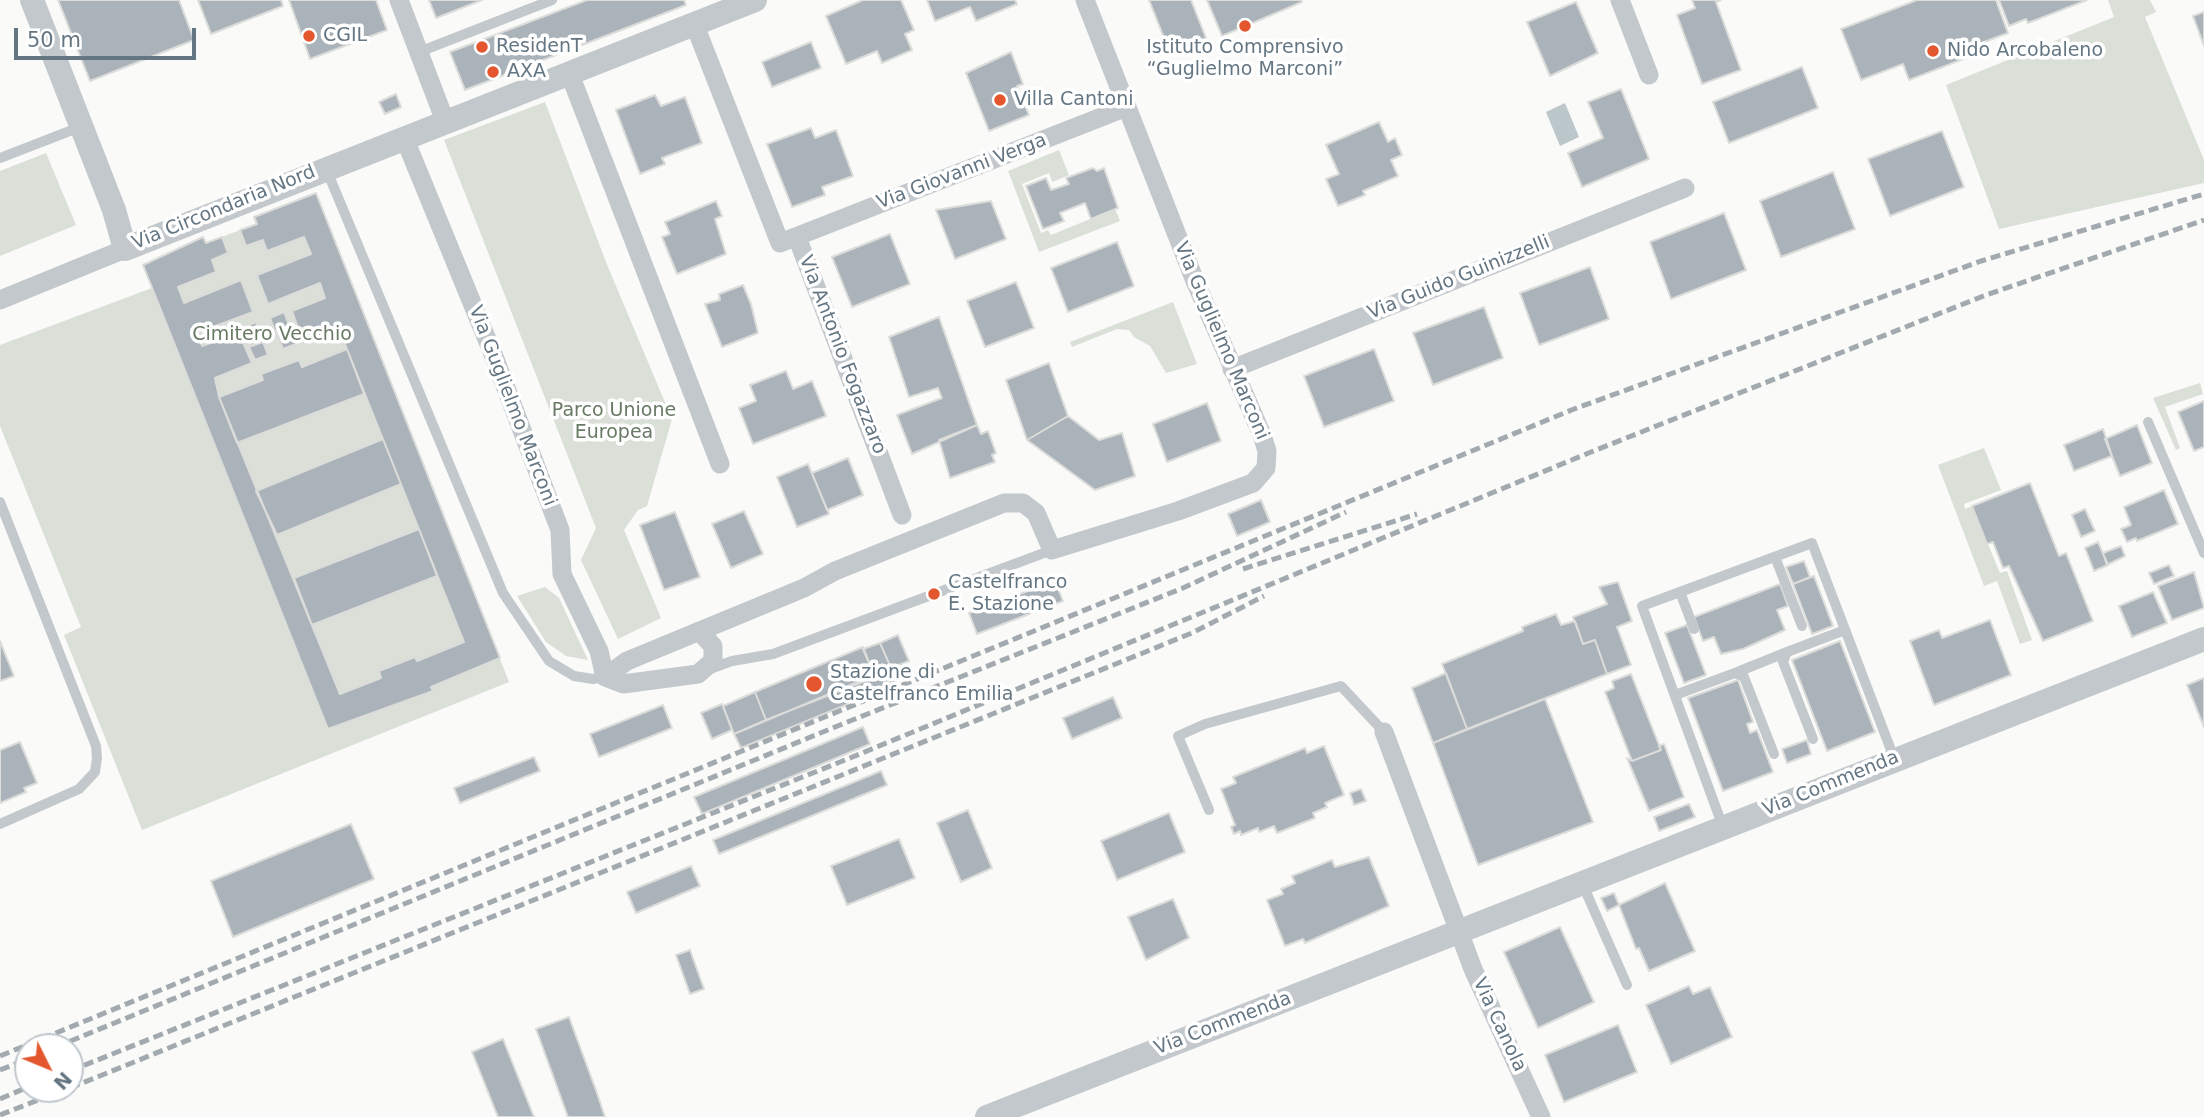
<!DOCTYPE html>
<html>
<head>
<meta charset="utf-8">
<style>
	body { margin:0 }
	#map { position:relative; width:2204px; height:1117px; overflow:hidden; background:#fafaf8; font-family:"DejaVu Sans",sans-serif }
	canvas { display:block }
	.north { position:absolute; left:14px; top:1033px; width:70px; height:70px; box-sizing:border-box; background:#fff; border:2px solid #c1c8cd; border-radius:50%; rotate:133deg; font-size:19px; font-weight:700; line-height:28px; text-align:center; color:#657683 }
	.north::after { content:''; display:block; margin:auto; width:24px; height:32px; background:#e4572e; clip-path:polygon(50% 0,100% 100%,50% 72%,0 100%) }
	.scale { position:absolute; left:14px; top:28px; width:182px; height:32px; box-sizing:border-box; border:4px solid #657683; border-top:0; padding-left:9px; font-size:21px; line-height:24px; white-space:nowrap; color:#657683; -webkit-text-stroke:5px #fff; paint-order:stroke }
</style>
</head>
<body>
<div id="map">
<canvas width="2204" height="1117"></canvas>
<div class="north">N</div>
<div class="scale">50 m</div>
</div>
<script>
const c = document.querySelector('canvas').getContext('2d');
c.lineJoin = 'round';
function fill(path, color) { c.fillStyle = color; c.fill(path, 'evenodd'); }
const shape = rows => new Path2D(rows.map(r => 'M' + r).join(''));
function stroke(path, color, width, dash) { c.strokeStyle = color; c.lineWidth = width; c.lineCap = dash ? 'butt' : 'round'; c.setLineDash(dash || []); c.stroke(path); }
function label(font, color, halo, rows, align = 'center') {
  c.font = font + ' "DejaVu Sans",sans-serif'; c.lineWidth = 7; c.setLineDash([]); c.textBaseline = 'middle'; c.strokeStyle = halo; c.fillStyle = color; for (const [text, x, y, turn = 0] of rows) {
    c.save(); c.translate(x, y); c.rotate((+turn || 0) * Math.PI / 180); c.textAlign = isNaN(turn) ? turn : align; if (halo) c.strokeText(text, 0, 0); c.fillText(text, 0, 0); c.restore();
  }
}
fill(shape([
	[2108,0,2150,0,2156,12,2145,17,2204,160,2204,183,1999,229,1946,85,2114,17],
	[545,102,608,267,672,419,647,506,638,510,624,530,661,618,618,639,581,560,596,528,444,140],
	[1059,150,1069,175,1052,182,1049,173,1022,184,1041,233,1048,230,1051,235,1115,209,1120,221,1039,252,1008,171],
	[46,153,76,225,0,256,0,171],
	[316,193,509,682,142,830,64,635,81,627,0,426,0,345,152,288,143,265,203,237,206,243,256,224],
	[1173,302,1197,364,1166,373,1150,346,1134,337,1129,330,1117,329,1072,347,1070,342],
	[2200,383,2203,394,2165,407,2180,448,2176,450,2153,398],
	[1984,448,2001,490,1964,504,1965,509,1972,506,2000,573,2007,571,2032,640,2020,644,1997,581,1984,586,1938,465],
	[545,587,559,598,588,660,566,656,546,642,517,596]
]), '#dadfd7');
fill(shape([
	[1565,103,1579,137,1560,146,1546,112]
]), '#bbc7cb');
const building = shape([
	[58,0,179,0,194,40,90,81,58,0],
	[198,0,281,0,283,6,211,34,198,0],
	[289,0,376,0,387,30,310,59,289,0],
	[429,0,482,0,436,18,429,0],
	[587,0,684,0,686,5,465,90,450,52,587,0],
	[863,0,901,0,914,30,905,34,912,50,882,63,877,51,846,64,826,16,863,0],
	[927,0,1015,0,1017,4,976,21,970,7,935,21,927,0],
	[1149,0,1191,0,1206,38,1170,53,1149,0],
	[1207,0,1301,0,1302,2,1222,36,1207,0],
	[1692,0,1721,0,1716,2,1741,70,1702,84,1677,15,1695,8,1692,0],
	[1917,0,1996,0,2008,33,1968,48,1971,56,1909,80,1903,64,1861,80,1841,29,1917,0],
	[1999,0,2087,0,2028,23,2026,19,2009,26,1999,0],
	[1576,2,1598,53,1550,76,1527,22,1576,2],
	[2204,12,2204,46,2193,16,2204,12],
	[811,42,821,68,772,87,762,62,811,42],
	[1011,52,1023,84,1017,86,1029,115,989,131,966,73,1011,52],
	[1802,67,1818,108,1729,143,1713,102,1802,67],
	[1621,89,1649,159,1582,187,1568,153,1603,138,1588,102,1621,89],
	[396,94,401,107,385,114,379,102,396,94],
	[655,95,661,106,685,97,702,143,662,158,665,164,640,174,616,110,655,95],
	[1379,122,1388,142,1395,138,1402,155,1391,160,1398,176,1363,191,1365,195,1338,206,1326,179,1339,174,1326,145,1379,122],
	[811,128,815,138,836,130,853,176,822,187,825,195,792,207,767,144,811,128],
	[1942,131,1964,187,1890,216,1868,159,1942,131],
	[1093,168,1097,171,1104,168,1118,208,1091,219,1085,203,1060,213,1064,221,1043,229,1026,186,1046,178,1051,190,1069,184,1066,178,1093,168],
	[1833,172,1855,229,1781,257,1760,201,1833,172],
	[316,193,500,658,431,687,433,691,328,729,143,265,203,237,206,243,222,237,228,253,212,260,216,272,178,287,184,303,241,280,253,312,197,333,202,346,239,333,252,363,215,378,219,397,340,694,381,678,379,671,415,657,417,661,464,642,339,329,303,342,292,311,325,298,320,283,268,304,257,275,311,254,304,237,267,251,263,240,246,246,240,230,257,224,254,217,316,193],
	[716,201,722,216,715,219,726,254,677,274,662,237,670,234,665,222,716,201],
	[991,201,1006,239,955,259,936,210,991,201],
	[1724,213,1746,270,1671,299,1650,242,1724,213],
	[890,234,910,284,852,307,832,257,890,234],
	[1117,242,1134,286,1068,312,1051,268,1117,242],
	[1590,267,1609,319,1539,345,1520,293,1590,267],
	[1016,282,1034,328,985,347,967,301,1016,282],
	[743,285,751,304,758,333,722,347,705,304,720,300,719,294,743,285],
	[1484,307,1503,358,1433,385,1413,333,1484,307],
	[284,312,289,325,275,331,270,318,284,312],
	[939,317,977,425,912,454,897,415,942,398,938,388,909,397,889,337,939,317],
	[256,322,262,338,247,345,241,329,256,322],
	[291,329,296,344,283,349,277,335,291,329],
	[263,342,268,355,255,360,249,347,263,342],
	[347,349,364,394,237,443,219,397,263,380,261,374,299,360,302,367,347,349],
	[1374,349,1394,401,1324,427,1304,376,1374,349],
	[1049,363,1068,416,1027,440,1006,380,1049,363],
	[786,371,793,389,812,381,826,416,753,444,739,408,756,401,750,385,786,371],
	[2204,401,2204,447,2194,451,2178,412,2204,401],
	[1207,403,1221,441,1167,462,1153,424,1207,403],
	[1068,416,1099,440,1122,433,1135,476,1095,490,1027,440,1068,416],
	[977,425,981,434,988,431,996,453,992,455,995,462,950,478,939,440,977,425],
	[2137,425,2152,463,2120,476,2105,439,2137,425],
	[2103,429,2112,456,2074,471,2064,445,2103,429],
	[383,439,401,484,277,535,256,491,383,439],
	[848,458,863,495,827,510,812,473,848,458],
	[808,464,829,514,797,527,777,477,808,464],
	[2030,483,2059,556,2066,553,2093,621,2043,641,2009,566,2003,568,1993,542,1987,544,1972,506,2030,483],
	[2164,490,2178,524,2137,541,2136,538,2127,542,2121,529,2131,525,2124,507,2164,490],
	[1261,500,1270,522,1237,536,1228,514,1261,500],
	[2085,509,2095,531,2081,537,2072,515,2085,509],
	[744,511,763,554,731,568,712,524,744,511],
	[675,512,700,577,664,590,640,525,675,512],
	[419,529,437,576,312,625,294,578,419,529],
	[2098,542,2108,565,2094,571,2085,548,2098,542],
	[2121,546,2125,556,2107,565,2103,553,2121,546],
	[1804,561,1810,577,1793,584,1786,567,1804,561],
	[2169,565,2174,576,2154,584,2149,573,2169,565],
	[2194,572,2204,608,2172,620,2158,586,2194,572],
	[1814,576,1833,626,1812,634,1793,584,1814,576],
	[1055,581,1063,601,977,634,969,613,1055,581],
	[1618,582,1632,621,1617,627,1631,665,1607,674,1595,640,1583,644,1573,617,1607,604,1599,587,1618,582],
	[1780,584,1788,606,1777,610,1785,630,1743,649,1721,654,1714,637,1703,641,1694,617,1780,584],
	[2153,592,2167,623,2132,637,2119,606,2153,592],
	[1556,614,1561,625,1575,621,1583,644,1595,640,1607,674,1467,729,1442,664,1523,631,1522,627,1556,614],
	[1990,620,2011,675,1934,705,1910,641,1939,630,1942,638,1990,620],
	[1687,625,1706,675,1684,683,1665,633,1687,625],
	[898,635,909,661,891,668,880,643,898,635],
	[0,641,14,676,0,681,0,641],
	[1840,641,1875,732,1827,751,1792,660,1840,641],
	[880,643,891,668,875,677,863,649,880,643],
	[863,647,875,677,766,720,755,692,863,647],
	[891,668,897,684,741,748,734,734,891,668],
	[1446,673,1467,729,1433,743,1412,688,1446,673],
	[1631,674,1661,750,1632,761,1605,692,1614,688,1612,681,1631,674],
	[2204,678,2204,727,2187,685,2204,678],
	[1738,680,1753,722,1747,724,1750,733,1757,730,1773,772,1723,791,1688,698,1738,680],
	[755,692,766,720,734,734,723,706,755,692],
	[1113,697,1122,718,1072,739,1063,718,1113,697],
	[1545,699,1593,822,1478,865,1433,743,1545,699],
	[722,704,732,730,712,739,701,713,722,704],
	[663,705,672,728,599,757,590,734,663,705],
	[863,727,870,744,702,814,694,797,863,727],
	[1807,740,1811,754,1787,763,1782,749,1807,740],
	[20,742,37,783,24,788,26,792,0,803,0,750,20,742],
	[1664,744,1684,797,1649,811,1627,758,1632,761,1661,750,1659,746,1664,744],
	[1324,746,1344,795,1325,803,1327,807,1313,813,1315,818,1277,833,1274,826,1259,832,1258,828,1241,835,1240,831,1234,834,1231,827,1235,825,1221,789,1236,783,1233,777,1305,748,1307,753,1324,746],
	[534,757,540,771,460,803,454,788,534,757],
	[881,771,887,785,719,854,713,840,881,771],
	[1361,789,1366,801,1354,805,1350,793,1361,789],
	[1689,804,1695,817,1659,831,1654,817,1689,804],
	[968,810,992,868,961,882,937,823,968,810],
	[1169,813,1185,852,1117,880,1101,841,1169,813],
	[351,824,374,879,233,937,211,881,351,824],
	[899,839,915,878,847,905,831,866,899,839],
	[1369,857,1389,906,1305,943,1303,939,1285,946,1267,900,1283,894,1281,889,1295,883,1292,876,1332,860,1335,867,1369,857],
	[691,866,700,886,636,913,627,892,691,866],
	[1665,883,1695,951,1649,971,1639,948,1636,949,1619,905,1665,883],
	[1614,893,1619,905,1607,911,1601,898,1614,893],
	[1173,899,1189,938,1146,960,1128,917,1173,899],
	[1560,927,1594,1002,1538,1028,1504,952,1560,927],
	[690,950,704,989,690,994,676,955,690,950],
	[1689,986,1693,994,1710,987,1732,1037,1671,1064,1646,1005,1689,986],
	[569,1017,597,1093,605,1117,568,1117,536,1029,569,1017],
	[1618,1025,1637,1072,1564,1102,1545,1055,1618,1025],
	[503,1039,534,1117,498,1117,472,1052,503,1039]
]);
fill(building, '#aab3b9');
stroke(building, '#dcdcda', 2);
stroke(shape([
	[419,52,552,0],
	[0,158,80,127],
	[327,171,503,593,549,661,574,676,593,679,605,677],
	[2148,422,2204,553],
	[0,502,96,746,97,758,95,772,79,789,0,824],
	[1775,557,1802,626],
	[1680,592,1694,629],
	[710,669,732,661,773,654,1052,550],
	[1735,673,1787,652],
	[1675,695,1735,673,1744,677,1774,754],
	[1813,739,1783,662,1787,652,1845,630],
	[1209,810,1178,736,1205,724,1341,686,1384,732],
	[1723,827,1642,606,1812,543,1894,758],
	[1582,883,1627,985]
]), '#c3c8cc', 10);
stroke(shape([
	[399,0,445,121],
	[1620,0,1649,75],
	[694,23,780,243,1127,107],
	[569,72,720,464],
	[404,137,493,354,560,530,562,574,599,651,605,677],
	[797,237,902,515],
	[0,300,125,249],
	[1232,369,1685,188],
	[605,677,627,661,804,588,835,571,1004,503,1023,503,1036,513,1052,550,1178,511,1253,483,1266,468,1267,451,1262,435,1195,281,1085,0],
	[605,677,623,684,698,674,713,661,713,646,699,631],
	[1384,732,1473,969,1541,1117]
]), '#c3c8cc', 19);
stroke(shape([
	[32,0,114,210,125,249,755,0],
	[987,1117,2204,639]
]), '#c3c8cc', 24);
stroke(shape([
	[1243,569,1417,514],
	[56,1047,835,727,1183,588,1346,512],
	[0,1056,1574,409,1981,261,2204,194],
	[0,1070,28,1059],
	[70,1071,850,758,1591,452,1986,295,2204,220],
	[70,1088,1192,633,1264,596],
	[0,1099,28,1087],
	[0,1115,66,1089]
]), '#a2aab0', 5, [10, 5]);
for (const [x, y, r, color] of [
	[1245,26,7,"#e4572e"],
	[309,36,7,"#e4572e"],
	[482,47,7,"#e4572e"],
	[1933,51,7,"#e4572e"],
	[493,72,7,"#e4572e"],
	[1000,100,7,"#e4572e"],
	[934,594,7,"#e4572e"],
	[814,684,9,"#e4572e"]
]) { const dot = new Path2D(); dot.arc(x, y, r, 0, 2 * Math.PI); c.fillStyle = color; c.fill(dot); stroke(dot, '#fff', 2.5); }
label('19px', '#657683', '#fff', [
	["CGIL",323,36],
	["ResidenT",496,47],
	["Istituto Comprensivo",1245,48,"center"],
	["“Guglielmo Marconi”",1245,70,"center"],
	["Nido Arcobaleno",1947,51],
	["AXA",507,72],
	["Villa Cantoni",1014,100],
	["Castelfranco",948,583],
	["E. Stazione",948,605],
	["Stazione di",830,673],
	["Castelfranco Emilia",830,695]
], 'left');
label('19px', '#657683', '#fff', [
	["Via Giovanni Verga",962,172,-21],
	["Via Circondaria Nord",224,208,-22],
	["Via Guido Guinizzelli",1459,278,-22],
	["Via Guglielmo Marconi",1221,341,67],
	["Via Antonio Fogazzaro",842,355,69],
	["Via Guglielmo Marconi",512,406,69],
	["Via Commenda",1831,784,-22],
	["Via Commenda",1223,1024,-21],
	["Via Canola",1499,1025,65]
]);
label('19px', '#687a64', '#fff', [
	["Cimitero Vecchio",272,335],
	["Parco Unione",614,411],
	["Europea",614,433]
]);
</script>
</body>
</html>
